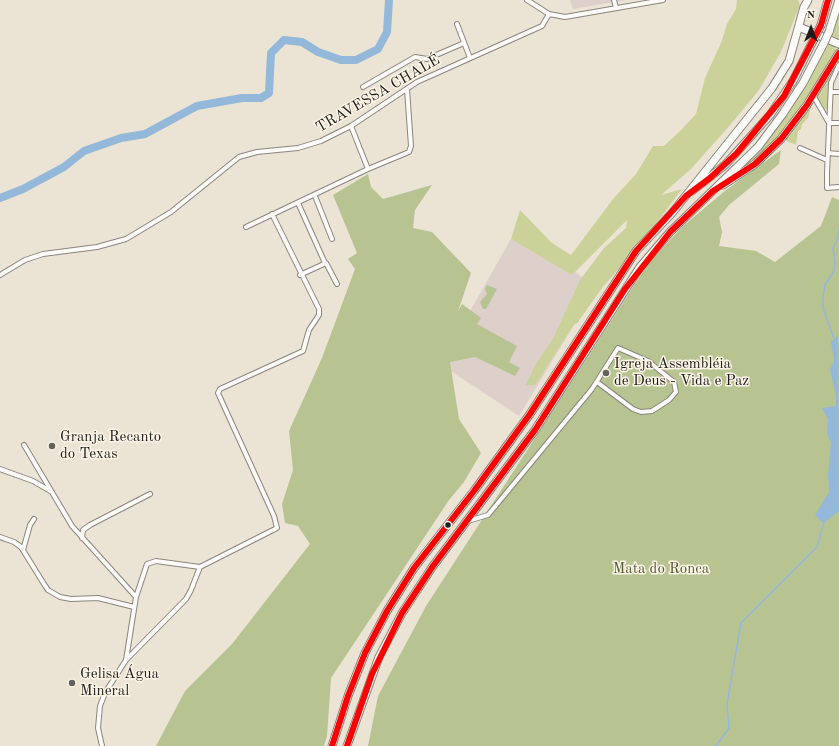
<!DOCTYPE html>
<html>
<head>
<meta charset="utf-8">
<style>
	body { margin:0 }
	#map { position:relative; width:839px; height:746px; overflow:hidden; background:#ebe3d4; font-family:"Old Standard TT",serif }
	canvas { display:block }
	.north { position:absolute; left:791px; top:8px; width:40px; height:40px; -webkit-text-stroke:3px #fcf5e5; paint-order:stroke; rotate:0deg; font-size:11px; font-weight:700; line-height:16px; text-align:center; color:#1c1c1c }
	.north::after { content:''; display:block; margin:auto; width:14px; height:18px; background:#1c1c1c; clip-path:polygon(50% 0,100% 100%,50% 72%,0 100%) }
</style>
</head>
<body>
<div id="map">
<canvas width="839" height="746"></canvas>
<div class="north">N</div>
</div>
<script>
const c = document.querySelector('canvas').getContext('2d');
c.lineJoin = 'round';
function fill(path, color) { c.fillStyle = color; c.fill(path, 'evenodd'); }
const shape = rows => new Path2D(rows.map(r => 'M' + r).join(''));
function stroke(path, color, width, dash) { c.strokeStyle = color; c.lineWidth = width; c.lineCap = dash ? 'butt' : 'round'; c.setLineDash(dash || []); c.stroke(path); }
function label(font, color, halo, rows, align = 'center') {
  c.font = font + ' "Old Standard TT",serif'; c.lineWidth = 3; c.setLineDash([]); c.textBaseline = 'middle'; c.strokeStyle = halo; c.fillStyle = color; for (const [text, x, y, turn = 0] of rows) {
    c.save(); c.translate(x, y); c.rotate((+turn || 0) * Math.PI / 180); c.textAlign = isNaN(turn) ? turn : align; if (halo) c.strokeText(text, 0, 0); c.fillText(text, 0, 0); c.restore();
  }
}
fill(shape([
	[570,0,625,0,573,9],
	[511,239,575,272,597,287,519,416,440,364]
]), '#ddcfca');
fill(shape([
	[737,0,798,0,800,5,781,52,759,90,731,124,691,169,661,195,682,189,643,241,602,288,578,322,573,326,535,385,526,385,537,362,553,339,580,280,604,248,626,228,627,220,572,275,511,239,520,210,552,243,571,255,613,199,636,174,653,146,664,146,681,130,696,114,705,78,721,43,727,24,736,9],
	[839,11,839,39,830,35],
	[828,42,835,47,836,52,809,97,782,135,762,157,730,178,769,137,806,86],
	[839,56,839,61,833,68,830,76,827,109,824,110,815,95],
	[812,103,808,118,802,124,801,129,798,131,796,145,785,140]
]), '#cbd299');
fill(shape([
	[781,150,779,164,729,205,719,217,722,232,719,246,756,251,775,262,821,226,832,197,839,200,839,746,368,746,378,696,426,606,648,264,682,227,726,190],
	[368,174,371,187,383,199,432,185,415,210,413,228,432,232,471,273,458,311,462,304,481,318,477,324,517,346,509,362,520,368,515,376,475,357,450,362,459,419,481,453,464,482,449,500,331,678,327,736,324,746,156,746,185,691,232,644,310,544,298,526,285,523,282,504,293,470,289,431,322,358,355,269,348,259,357,253,333,195],
	[487,285,497,289,486,309,483,309,480,302,487,294,485,289]
]), '#b7c492');
fill(shape([
	[838,335,839,511,823,523,815,515,829,492,828,474,831,443,827,433,828,419,822,408,836,406,836,395,830,370,834,360,831,342]
]), '#93b8d9');
stroke(shape([
	[834,339,823,308,823,297,825,285,834,271,835,262,833,248,837,240,839,229],
	[716,746,729,728,727,704,741,623,817,547,824,522]
]), '#93b8d9', 1.5);
stroke(shape([
	[0,198,23,189,64,167,84,151,121,138,145,134,197,106,242,98,261,98,269,93,271,53,284,40,302,42,318,52,341,60,356,60,378,49,387,32,389,0]
]), '#93b8d9', 8);
const street = shape([
	[527,0,549,14,565,17,663,0],
	[614,0,616,8],
	[457,24,470,58],
	[839,65,831,83,827,173,827,188,839,187],
	[363,87,415,57,427,59,464,43],
	[831,92,839,92],
	[813,95,829,123,839,123],
	[351,126,368,169],
	[800,148,827,160],
	[828,153,839,154],
	[315,196,332,239],
	[298,203,325,263],
	[246,227,368,169,409,152,411,146,407,89],
	[0,275,25,260,43,254,97,247,126,239,171,212,239,157,257,152,298,148,321,141,351,126,417,82,542,26,549,14],
	[300,275,326,263,337,284],
	[24,445,72,526,136,597],
	[0,469,33,481,52,492],
	[468,521,488,515,592,389,618,348,648,361,674,382,676,392,669,400,652,411,641,412,633,409,597,382],
	[0,537,14,542,21,547,44,584,48,590,60,597,71,599,98,598,134,607],
	[82,538,83,530,90,525,150,494],
	[23,550,30,525,34,519],
	[126,660,186,599,191,590,200,567],
	[102,746,98,728,100,706,105,693,126,660,136,597,147,564,156,561,200,567,277,528,274,516,218,393,220,389,303,351,309,330,319,315,319,309,272,214]
]);
const highway = shape([
	[821,25,828,0],
	[799,27,839,44],
	[829,32,839,0],
	[723,185,755,164,781,139,807,105,839,53],
	[692,191,725,165,770,115,793,81,815,37],
	[332,746,348,696,365,653,387,611,414,568,474,491,530,414,636,251,672,213,772,88,789,61,804,7,808,0],
	[347,746,379,657,402,613,433,566,535,430,640,267,670,232,758,147,782,115,803,83,824,43]
]);
stroke(street, '#8a867e', 6);
stroke(highway, '#8a867e', 9);
stroke(street, '#fcfbf9', 4);
stroke(highway, '#fcfbf9', 7);
const highwayBridge = shape([
	[815,37,821,25],
	[824,43,829,32]
]);
stroke(highwayBridge, '#8a867e', 9, []);
stroke(highwayBridge, '#fcfbf9', 7);
stroke(shape([
	[332,746,348,696,365,653,387,611,414,568,474,491,530,414,636,251,686,196,710,178,737,153,784,96,821,25,828,0],
	[347,746,372,674,402,613,433,566,535,430,625,289,670,232,713,191,755,164,781,139,807,105,839,53]
]), '#f00', 6);
for (const [x, y, r, color] of [
	[606,373,4,"#64625c"],
	[52,446,4,"#64625c"],
	[448,525,3.5,"#1c1c1c"],
	[72,683,4,"#64625c"]
]) { const dot = new Path2D(); dot.arc(x, y, r, 0, 2 * Math.PI); c.fillStyle = color; c.fill(dot); stroke(dot, '#fcf5e5', 1.5); }
label('15px', '#1c1c1c', '#fcf5e5', [
	["TRAVESSA CHALÉ",378,94,-30]
]);
label('15px', '#1c1c1c', '#fcf5e5', [
	["Igreja Assembléia",614,364],
	["de Deus - Vida e Paz",614,381],
	["Granja Recanto",60,437],
	["do Texas",60,454],
	["Gelisa Água",80,674],
	["Mineral",80,691]
], 'left');
label('15px', '#505737', '#fcf5e5', [
	["Mata do Ronca",661,569]
]);
</script>
</body>
</html>
